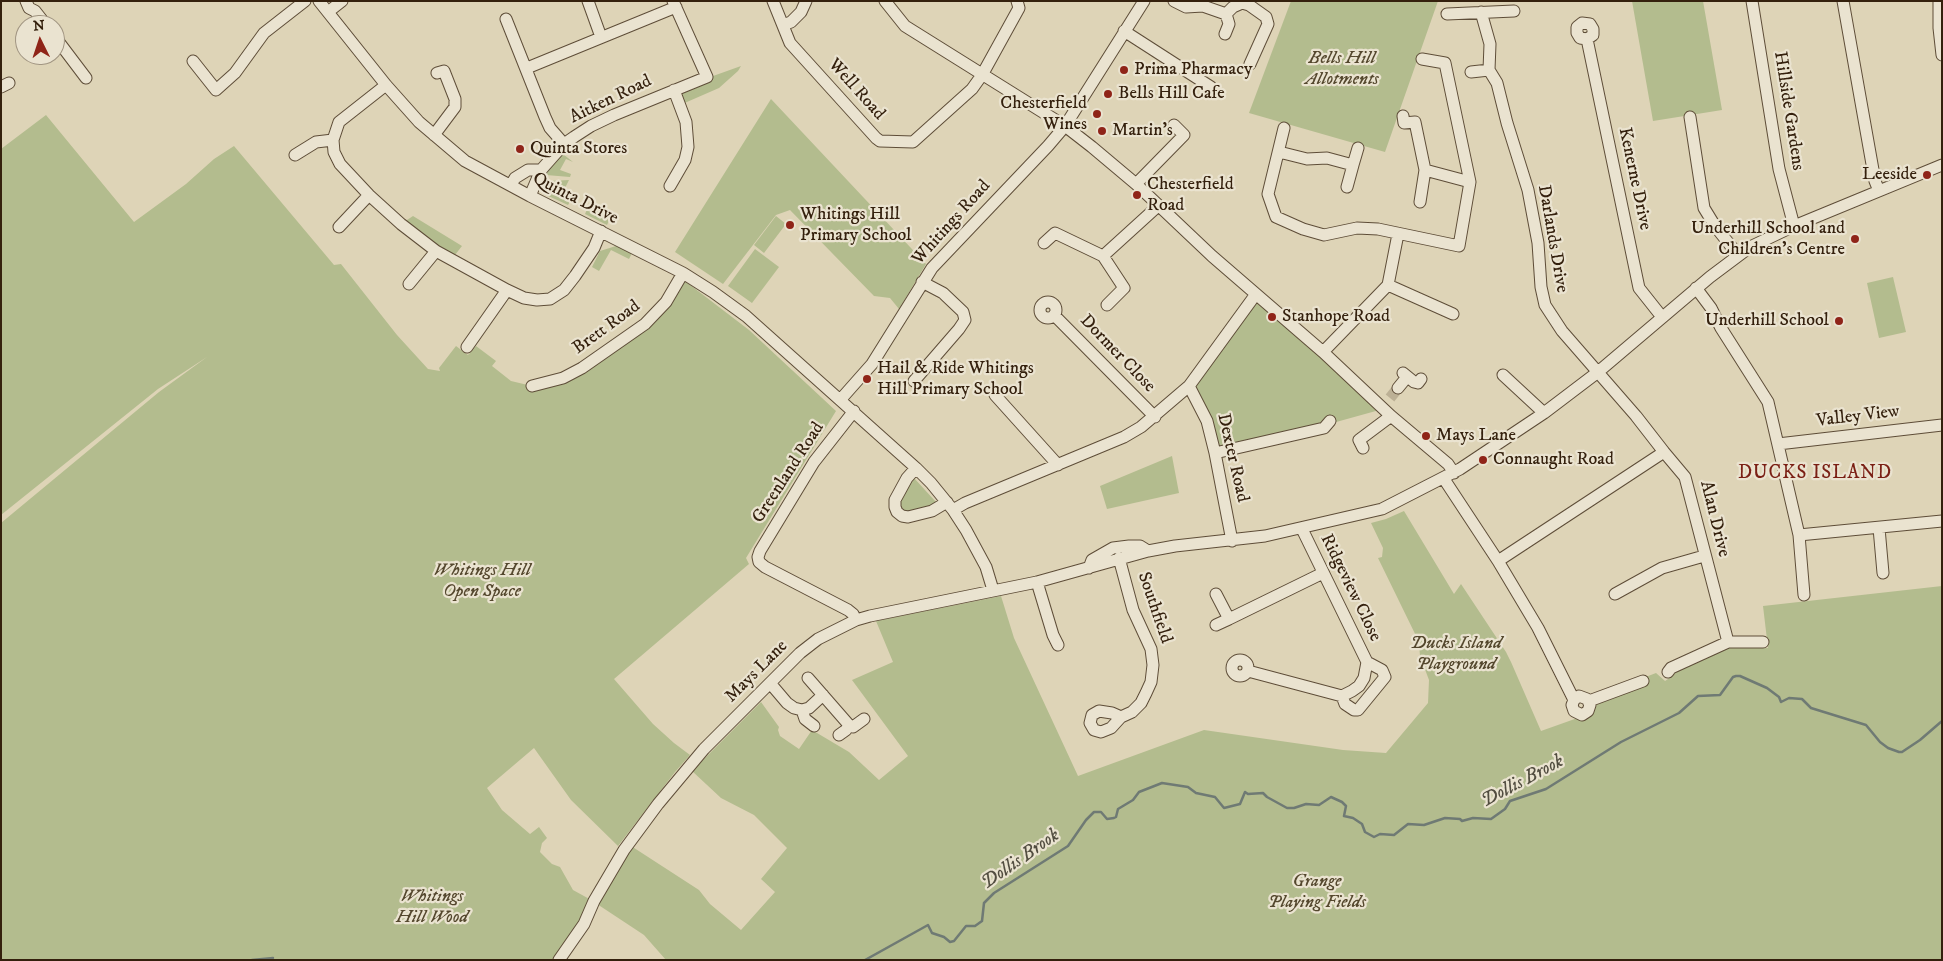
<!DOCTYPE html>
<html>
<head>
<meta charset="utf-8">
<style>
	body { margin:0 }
	#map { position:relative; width:1943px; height:961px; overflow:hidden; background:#ded4b7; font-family:"IM FELL DW Pica",serif }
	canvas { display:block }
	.frame { position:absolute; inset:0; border:2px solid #34200d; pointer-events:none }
	.north { position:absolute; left:15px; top:15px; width:50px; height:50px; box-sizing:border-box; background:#eae3d0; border:1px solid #a19582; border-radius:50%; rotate:356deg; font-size:14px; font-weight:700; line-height:20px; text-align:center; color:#34200d }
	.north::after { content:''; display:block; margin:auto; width:18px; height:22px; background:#8f2418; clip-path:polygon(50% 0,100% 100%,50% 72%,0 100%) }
</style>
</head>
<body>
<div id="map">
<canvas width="1943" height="961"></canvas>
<div class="frame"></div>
<div class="north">N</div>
</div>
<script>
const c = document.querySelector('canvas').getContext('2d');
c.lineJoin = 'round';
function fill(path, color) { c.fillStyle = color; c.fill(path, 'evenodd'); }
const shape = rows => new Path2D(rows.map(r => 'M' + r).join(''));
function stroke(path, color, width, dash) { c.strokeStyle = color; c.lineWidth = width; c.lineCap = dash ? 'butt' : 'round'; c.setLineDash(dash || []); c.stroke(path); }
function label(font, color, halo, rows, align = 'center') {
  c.font = font + ' "IM FELL DW Pica",serif'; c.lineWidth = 4.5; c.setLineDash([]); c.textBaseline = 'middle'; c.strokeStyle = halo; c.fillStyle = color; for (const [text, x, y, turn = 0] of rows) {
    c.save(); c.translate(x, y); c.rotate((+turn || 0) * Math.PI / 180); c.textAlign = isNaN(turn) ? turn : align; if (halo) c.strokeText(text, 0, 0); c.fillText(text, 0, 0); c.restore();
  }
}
fill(shape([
	[1291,1,1438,1,1385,152,1249,113],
	[1632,1,1703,1,1722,110,1653,121],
	[741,66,738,71,719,88,680,105,674,90],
	[771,99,926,264,899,309,890,298,874,296,790,210,776,215,723,284,675,252],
	[46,115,134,222,186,184,214,159,234,146,334,265,341,264,397,335,428,369,440,371,439,368,456,346,468,355,476,346,496,361,492,366,511,381,532,386,563,378,645,324,681,278,749,330,836,411,746,558,749,564,614,679,653,724,674,743,690,755,675,772,618,846,571,800,534,748,487,788,502,810,530,834,539,827,547,838,542,843,540,852,552,864,560,867,573,890,593,901,628,844,699,890,710,904,741,930,775,892,761,879,787,848,754,815,721,798,692,771,761,702,779,727,778,730,780,736,799,749,812,730,849,752,879,780,908,756,852,680,893,662,876,621,1001,596,1014,638,1078,776,1204,730,1343,750,1386,753,1428,703,1429,680,1420,656,1419,644,1420,644,1378,558,1382,557,1383,548,1371,523,1386,519,1404,511,1454,594,1461,584,1506,652,1511,662,1541,731,1586,715,1592,705,1643,678,1656,673,1665,681,1674,675,1675,668,1729,646,1768,648,1763,606,1942,586,1942,960,666,960,644,935,594,902,559,960,1,960,1,523,159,392,207,357,158,389,1,515,1,149],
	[563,154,573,162,566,159,560,170,571,174,570,177,546,175,552,165],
	[545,179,550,181,569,180,562,194,571,200,568,205,544,194,541,185],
	[590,203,612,214,607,225,585,214],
	[413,216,462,246,451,260,401,224],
	[776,216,786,224,764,253,754,245],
	[616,246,632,253,629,259,611,250,599,271,592,267,600,251],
	[755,249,779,267,752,303,728,286],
	[1893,277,1906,332,1879,338,1867,283],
	[1256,294,1383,409,1257,444,1215,453,1189,386],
	[1172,456,1179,493,1107,509,1100,486],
	[914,478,936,502,935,505,906,513,897,507,909,480]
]), '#b3bc8e');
stroke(shape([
	[252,960,273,958],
	[865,960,928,925,932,933,944,937,950,942,954,941,966,926,975,926,982,921,984,903,994,893,1068,846,1086,820,1094,812,1101,812,1107,819,1114,818,1116,817,1118,809,1133,800,1139,792,1162,783,1188,787,1196,793,1215,797,1224,808,1240,804,1245,792,1248,794,1263,793,1267,797,1287,808,1294,808,1306,804,1319,805,1331,797,1342,802,1346,806,1344,816,1353,818,1362,824,1365,832,1374,837,1380,834,1394,835,1408,824,1424,825,1445,818,1460,819,1462,821,1473,818,1491,819,1505,809,1510,801,1546,789,1621,742,1679,713,1698,696,1720,695,1733,677,1736,676,1740,676,1767,688,1779,697,1781,702,1789,698,1802,699,1811,708,1866,725,1880,742,1888,748,1899,752,1902,752,1920,740,1942,721]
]), '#6f7a74', 2.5);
stroke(shape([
	[1390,398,1398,388]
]), '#bcb095', 11, [11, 5.5]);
const minor = shape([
	[26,1,29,8,35,11,46,25],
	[319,1,386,85,419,122,465,161,530,196,683,273,713,292,746,316,916,468,931,483,953,510,966,530,986,567,993,590],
	[588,1,601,37],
	[773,1,790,43,876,138,880,141,913,142,972,89,982,75,1019,8,1017,1],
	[885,1,905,26,1065,126,1092,147,1136,184,1212,256,1323,352,1391,416,1448,464,1454,473],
	[1174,1,1186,7,1203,6,1226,14,1229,24,1225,34],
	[1752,1,1779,169,1794,226],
	[1843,1,1875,181,1879,191],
	[1939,1,1939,28,1942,55],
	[328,12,342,1],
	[1481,12,1490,44,1489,70,1497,83,1507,123,1528,190,1538,243,1541,287,1545,305,1562,331,1636,416,1664,452,1685,477,1728,642],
	[1226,14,1233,7,1242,3,1249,5,1266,17,1268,24,1250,64],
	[1447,14,1514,11],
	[506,19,545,117,550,128,564,144],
	[783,25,791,22,801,12,806,1],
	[1124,31,1211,87],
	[55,37,86,78],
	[1587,39,1580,38,1577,33,1577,27,1582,23,1590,24,1593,29,1593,35,1587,39,1639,288,1662,317],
	[193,61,216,90,235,73,264,33,305,1],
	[527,68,676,7],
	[1471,72,1489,70],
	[386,85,339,122,333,140,334,152,340,164,369,195,401,224,436,251,507,290,524,298,537,300,550,299,564,290,575,276,594,248,601,231],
	[1,87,9,83],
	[1403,116,1404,123,1415,122,1425,170,1420,202],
	[1690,117,1704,208,1715,226,1738,255],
	[1284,128,1268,194,1276,217,1303,229,1324,235,1357,228,1378,229,1459,246,1470,182,1445,63,1422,59],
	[434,135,455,107,455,99,444,71,437,73],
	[1279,152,1307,159,1327,158,1353,165,1358,148],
	[295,155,316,142,333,140],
	[1425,170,1470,182],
	[1136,184,1184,135,1174,125],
	[511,185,515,178,528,170,541,170],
	[670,186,685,160,688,147,686,122,674,90],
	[1347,187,1353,165],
	[530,196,541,170,564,144,574,137,591,126,614,115,707,77,673,1],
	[339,227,369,195],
	[1044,243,1055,233,1103,256,1124,288,1107,305],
	[1103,256,1158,206],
	[409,284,436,251],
	[1388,285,1453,314],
	[1696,288,1711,308,1721,328,1768,402,1799,535,1804,595],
	'1040 310a8 8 0 1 1 16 0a8 8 0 1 1-16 0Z',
	[1054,315,1155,417],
	[467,347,507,290],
	[1323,352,1388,285,1398,234],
	[1403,373,1414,382,1418,383,1421,379],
	[1503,375,1544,413],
	[914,381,959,329,965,320,963,312,943,293,922,282],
	[532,386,563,378,582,368,645,324,666,302,683,273],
	[1189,386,1207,421,1215,453,1232,541],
	[1398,388,1407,377],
	[995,395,1058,465],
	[841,399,872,364,932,268,1048,146,1065,126,1144,1],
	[854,411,814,462,760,551,758,557,759,562,765,567,848,610,853,614,856,620],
	[1778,444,1942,425],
	[1363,448,1359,440,1391,416],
	[1215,453,1324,428,1330,421],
	[916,468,907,478,895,500,895,507,897,512,902,516,908,517,932,511,947,502],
	[1444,479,1498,561,1538,628,1574,700,1572,705,1574,711,1582,715,1588,711,1590,705,1587,699,1579,696,1574,700],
	[953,510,965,503,1124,437,1141,427,1189,386,1256,294],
	[1879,528,1883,573],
	[1799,535,1942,521],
	[1119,558,1133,610,1151,649,1153,665,1151,682,1146,693,1141,703,1132,712,1121,717,1112,713,1099,711,1092,715,1090,723,1094,730,1101,732,1111,728,1121,717],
	[1498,561,1664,452],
	[1089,568,1092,560,1113,548,1129,546,1140,546,1148,551],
	[1037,582,1053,635,1058,645],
	[1216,594,1229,619,1323,573],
	[1615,594,1662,568,1704,556],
	[1216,625,1229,619],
	'1232 668a8 8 0 1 1 16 0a8 8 0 1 1-16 0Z',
	[1248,671,1342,696,1345,704,1354,710,1358,710,1385,677,1382,670,1367,662,1302,529],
	[1668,672,1671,668,1728,642,1763,642],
	[808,678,849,725,853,727,864,719],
	[770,683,787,703,794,708,802,710,809,708,823,695],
	[1342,696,1352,691,1359,686,1364,678,1367,662],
	[1589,701,1643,681],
	[802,710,805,719,814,726],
	[839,735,846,730,849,725],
	[559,960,584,924,594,901,624,850,658,804,704,749,800,653,818,639,856,620,870,616,1037,582,1148,551,1175,546,1265,536,1382,509,1460,469,1544,413,1598,372,1710,277,1750,247,1794,226,1942,165]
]);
stroke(minor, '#5e4d38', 13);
stroke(minor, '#eae3d0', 11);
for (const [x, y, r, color] of [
	[1124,70,5,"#8f2418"],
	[1108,94,5,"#8f2418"],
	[1097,114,5,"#8f2418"],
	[1102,131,5,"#8f2418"],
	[520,149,5,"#8f2418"],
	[1927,175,5,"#8f2418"],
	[1137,195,5,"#8f2418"],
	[790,225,5,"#8f2418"],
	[1855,239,5,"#8f2418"],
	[1272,317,5,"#8f2418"],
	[1839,321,5,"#8f2418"],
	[867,379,5,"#8f2418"],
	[1426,436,5,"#8f2418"],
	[1483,460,5,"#8f2418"]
]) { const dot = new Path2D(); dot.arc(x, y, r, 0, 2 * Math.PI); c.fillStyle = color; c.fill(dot); stroke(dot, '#eae3d0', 2); }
label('italic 18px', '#54472d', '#eae3d0', [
	["Bells Hill",1342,59],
	["Allotments",1342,80],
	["Whitings Hill",482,571],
	["Open Space",482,592],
	["Ducks Island",1456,644],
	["Playground",1456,665],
	["Grange",1317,882],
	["Playing Fields",1317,903],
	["Whitings",432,897],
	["Hill Wood",432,918]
]);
label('18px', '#34200d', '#eae3d0', [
	["Prima Pharmacy",1134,70],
	["Bells Hill Cafe",1118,94],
	["Chesterfield",1087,104,"right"],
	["Wines",1087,125,"right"],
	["Martin's",1112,131],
	["Quinta Stores",530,149],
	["Leeside",1917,175,"right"],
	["Chesterfield",1147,185],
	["Road",1147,206],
	["Whitings Hill",800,215],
	["Primary School",800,236],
	["Underhill School and",1845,229,"right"],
	["Children's Centre",1845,250,"right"],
	["Stanhope Road",1282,317],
	["Underhill School",1829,321,"right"],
	["Hail & Ride Whitings",877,369],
	["Hill Primary School",877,390],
	["Mays Lane",1436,436],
	["Connaught Road",1493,460]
], 'left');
label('18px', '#34200d', '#eae3d0', [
	["Well Road",856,90,48],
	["Aitken Road",611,100,-26],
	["Hillside Gardens",1788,111,81],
	["Kenerne Drive",1634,179,78],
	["Quinta Drive",575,199,27],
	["Whitings Road",952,223,-48],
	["Darlands Drive",1552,239,80],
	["Brett Road",607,328,-36],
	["Dormer Close",1117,354,46],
	["Valley View",1858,417,-7],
	["Dexter Road",1232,458,77],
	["Greenland Road",789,473,-57],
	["Alan Drive",1714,519,76],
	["Ridgeview Close",1350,588,64],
	["Southfield",1154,608,71],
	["Mays Lane",757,672,-45]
]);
c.letterSpacing = '1px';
label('19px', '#7a1f14', '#eae3d0', [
	["DUCKS ISLAND",1815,474]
]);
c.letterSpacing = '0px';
label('italic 19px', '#524d40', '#eae3d0', [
	["Dollis Brook",1523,782,-28],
	["Dollis Brook",1021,860,-35]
]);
</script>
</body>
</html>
